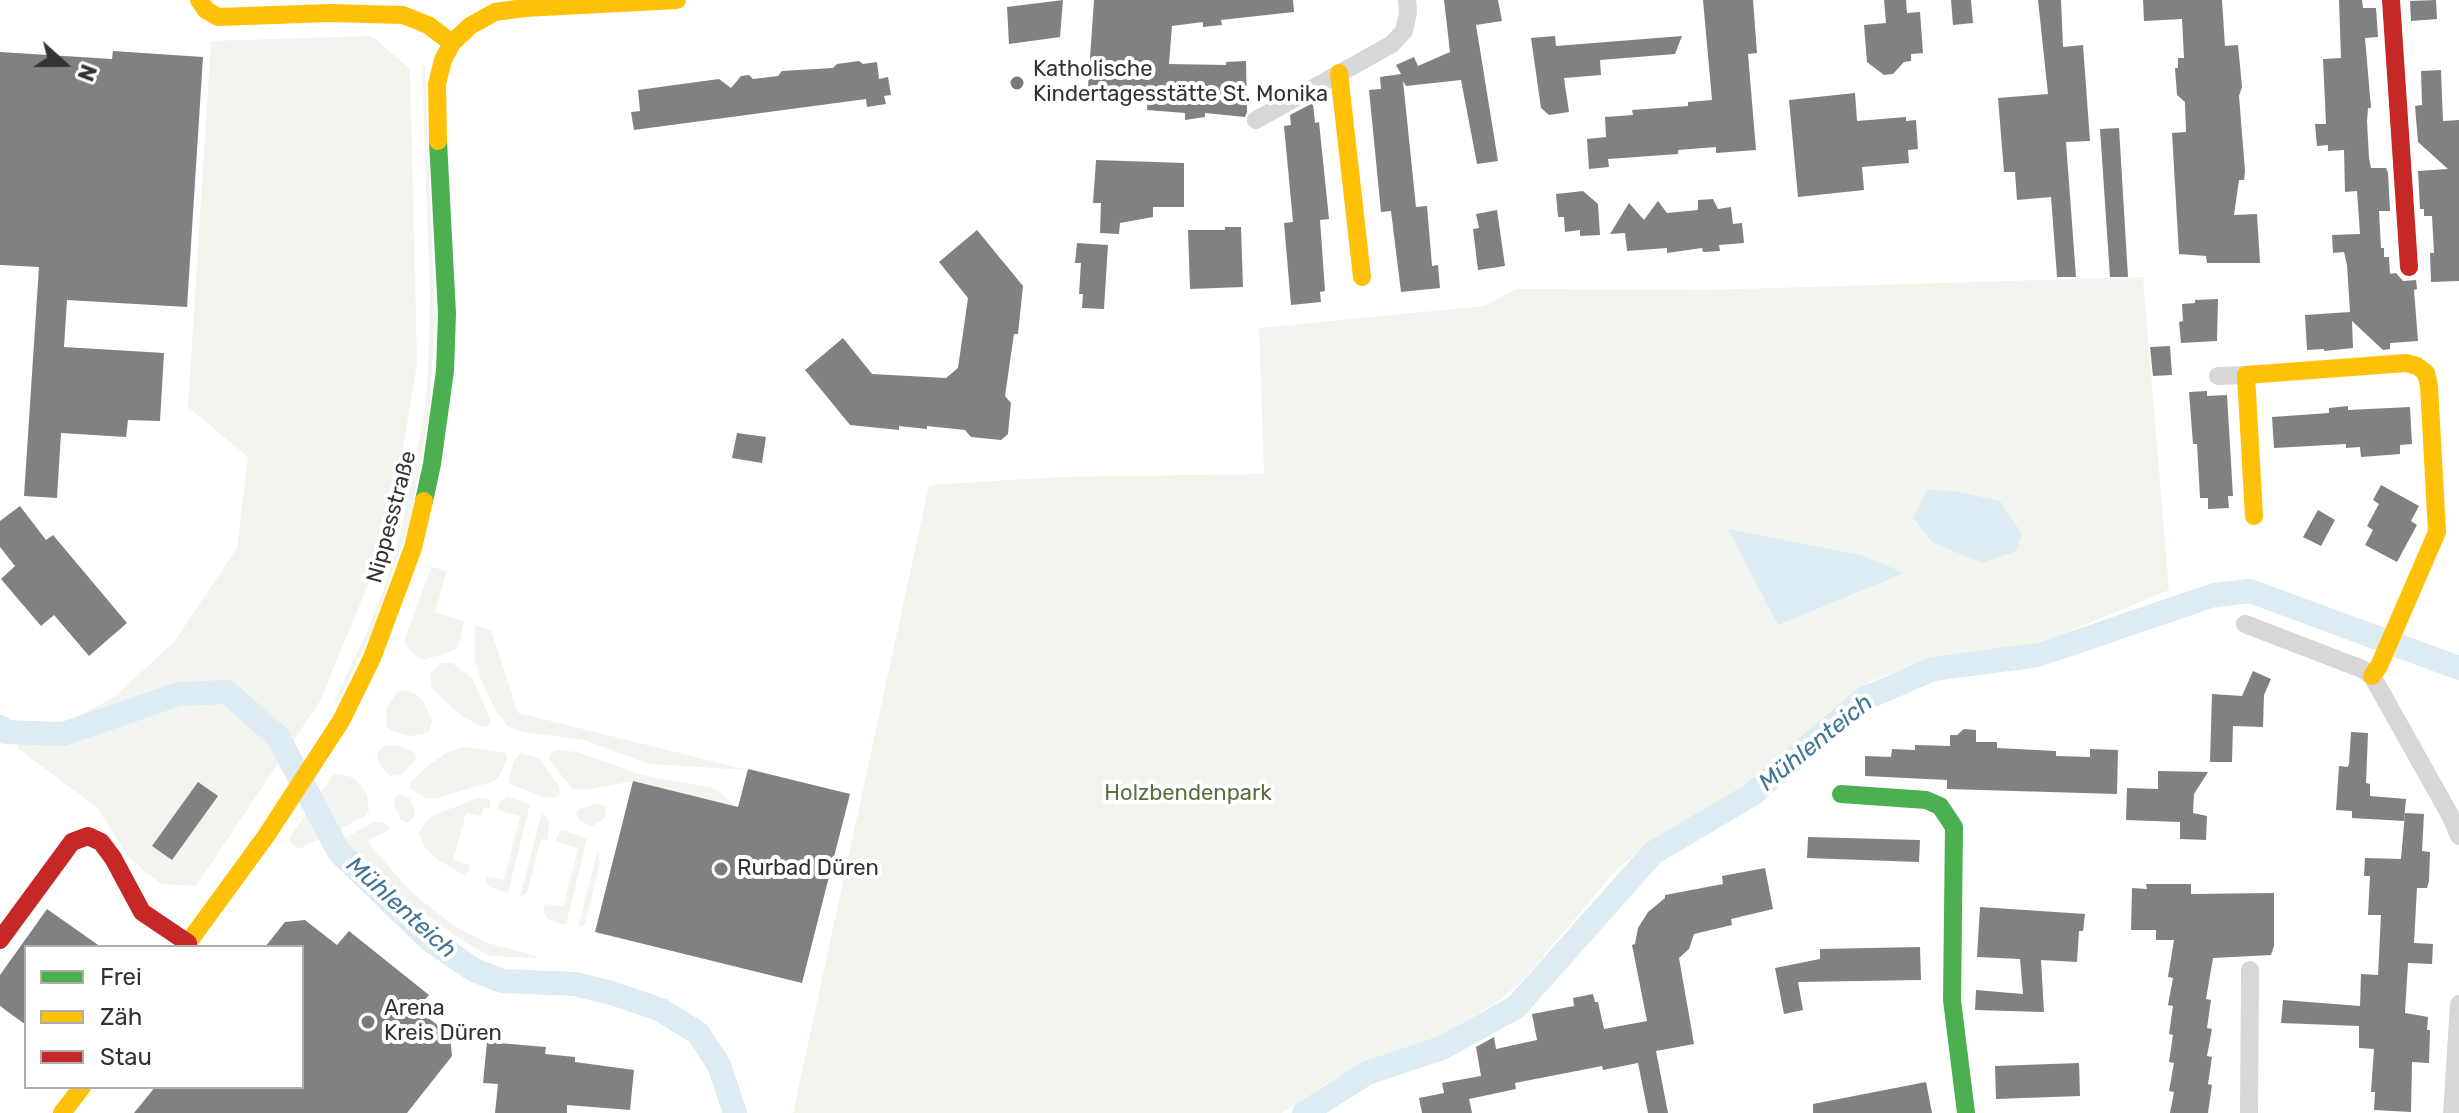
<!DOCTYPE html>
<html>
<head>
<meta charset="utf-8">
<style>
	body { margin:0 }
	#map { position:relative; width:2459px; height:1113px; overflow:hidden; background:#fff; font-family:Rubik,sans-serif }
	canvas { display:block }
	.legend { position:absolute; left:24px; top:945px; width:280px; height:144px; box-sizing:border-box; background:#fff; border:2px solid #adadad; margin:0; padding:10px 14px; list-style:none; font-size:24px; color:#333 }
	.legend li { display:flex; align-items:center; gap:16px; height:40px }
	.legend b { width:40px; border:2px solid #adadad }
	.north { position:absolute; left:24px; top:24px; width:80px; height:80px; -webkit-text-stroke:6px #fff; paint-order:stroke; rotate:111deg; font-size:22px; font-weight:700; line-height:32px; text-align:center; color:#333 }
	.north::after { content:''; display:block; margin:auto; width:28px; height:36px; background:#333; clip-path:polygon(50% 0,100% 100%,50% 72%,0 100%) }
</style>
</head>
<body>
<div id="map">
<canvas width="2459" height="1113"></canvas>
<ul class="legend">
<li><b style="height:10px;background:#4caf50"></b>Frei</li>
<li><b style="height:10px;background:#ffc107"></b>Zäh</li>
<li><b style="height:10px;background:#c62828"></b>Stau</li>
</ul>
<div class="north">N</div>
</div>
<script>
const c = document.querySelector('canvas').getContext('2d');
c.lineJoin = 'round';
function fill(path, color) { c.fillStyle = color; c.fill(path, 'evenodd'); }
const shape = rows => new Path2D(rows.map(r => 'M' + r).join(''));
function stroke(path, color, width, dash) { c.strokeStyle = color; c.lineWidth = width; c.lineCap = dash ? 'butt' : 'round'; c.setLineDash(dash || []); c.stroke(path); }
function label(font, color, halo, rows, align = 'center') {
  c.font = font + ' Rubik,sans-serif'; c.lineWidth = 8; c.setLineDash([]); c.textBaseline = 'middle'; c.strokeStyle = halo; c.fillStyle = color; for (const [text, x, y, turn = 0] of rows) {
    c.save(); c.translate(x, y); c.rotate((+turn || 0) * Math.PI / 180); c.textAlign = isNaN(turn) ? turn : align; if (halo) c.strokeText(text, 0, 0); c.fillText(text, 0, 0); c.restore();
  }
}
fill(shape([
	[372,36,410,69,417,364,388,536,320,701,196,886,161,884,128,857,98,808,17,748,26,733,54,730,115,696,174,642,237,548,248,457,188,407,211,41],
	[422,64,425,68,435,319,430,406,410,521,371,635,336,705,335,700,367,632,385,586,400,535,424,414,428,374,430,294],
	[2143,277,2169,590,2060,635,2012,650,1940,655,1871,681,1770,765,1704,814,1648,845,1617,869,1523,980,1499,1001,1427,1044,1404,1054,1377,1058,1335,1078,1282,1113,793,1113,929,485,1058,477,1264,474,1259,328,1485,306,1516,289,1707,290],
	[431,567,447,571,435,612,464,621,459,646,453,651,424,660,413,654,404,642],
	[475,625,491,630,518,713,748,770,649,764,584,740,523,732,507,726,494,708,479,675,475,661],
	[442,663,452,663,472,678,490,718,490,725,483,727,465,718,442,699,431,687,430,673],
	[402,690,414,693,424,702,432,721,428,733,410,736,392,731,386,726,387,707,397,692],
	[396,745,414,752,417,758,401,775,390,776,380,765,377,753,384,746],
	[465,747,506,753,507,758,499,777,492,782,437,798,425,798,411,789,411,782,427,766,448,752],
	[556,750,577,752,642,775,713,788,738,807,633,781,586,790,572,789,549,759,551,753],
	[520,753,538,758,544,765,559,786,560,794,557,797,545,798,510,784,508,781,514,761],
	[342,774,353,778,362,786,367,795,369,811,365,816,299,849,288,840,333,775],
	[399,794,409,798,415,808,414,817,408,823,401,820,394,806,395,797],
	[508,797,530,804,508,893,490,887,486,882,487,877,504,880,520,816,497,810,500,801],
	[477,798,490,799,490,809,484,807,481,816,466,813,453,860,470,865,466,876,436,859,424,846,419,832,430,817],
	[596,804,607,806,605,817,601,821,592,826,580,821,576,814,578,810],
	[542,812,549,822,548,840,541,839,527,893,520,897],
	[375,821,385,823,391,829,367,841,411,892,453,925,487,943,537,956,536,958,489,956,466,943,386,887,353,859,342,840],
	[563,830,587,839,566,925,549,920,543,912,545,904,563,907,578,848,555,841,560,831],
	[598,848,600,863,585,925,578,928]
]), '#f1f5ed');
fill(shape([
	[1927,490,1954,491,2000,501,2022,534,2016,551,1982,563,1932,542,1913,518],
	[1728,529,1861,555,1904,573,1778,625]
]), '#ddebf3');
stroke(shape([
	[0,727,6,732,63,734,179,694,227,692,278,737,339,852,430,940,474,970,502,981,575,984,612,993,661,1010,698,1033,719,1065,735,1113],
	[1304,1113,1367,1073,1442,1048,1516,1007,1653,853,1751,795,1864,699,1933,669,2038,655,2214,595,2250,591,2459,668]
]), '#ddebf3', 24);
fill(shape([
	[1063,0,1060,37,1009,44,1007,7],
	[1094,0,1293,0,1294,12,1221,20,1222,25,1203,27,1203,22,1172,26,1169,64,1226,65,1226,62,1246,61,1247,112,1245,117,1205,113,1205,117,1185,120,1185,113,1147,110,1148,92,1088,87],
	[1444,0,1498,0,1502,21,1476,25,1498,161,1477,164,1461,80,1406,86,1403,81,1416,207,1427,206,1432,266,1438,265,1440,288,1401,292,1391,211,1381,212,1369,90,1381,89,1380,77,1401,74,1396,65,1414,57,1418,66,1450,52],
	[1703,0,1753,0,1757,53,1748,54,1756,150,1716,153,1716,147,1678,150,1678,154,1608,159,1609,167,1589,169,1587,139,1606,137,1605,117,1633,115,1632,110,1688,106,1688,102,1712,100],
	[1884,0,1906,0,1907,13,1920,12,1923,53,1911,54,1911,61,1904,62,1893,74,1884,75,1867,62,1864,25,1886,23],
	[1951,0,1971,0,1973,23,1953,25],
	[2038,0,2061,0,2063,47,2083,45,2090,141,2066,142,2076,277,2057,277,2051,197,2017,200,2015,172,2004,172,1998,98,2048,94],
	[2143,0,2222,0,2225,46,2238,45,2242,87,2239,96,2245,171,2244,180,2239,180,2234,215,2257,214,2260,263,2207,263,2206,256,2179,254,2172,133,2186,132,2185,102,2177,95,2175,68,2178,68,2178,58,2184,58,2182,19,2144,21],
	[2339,0,2362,0,2363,8,2376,8,2378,37,2365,38,2371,108,2368,108,2367,121,2369,158,2371,168,2386,168,2388,173,2390,211,2379,211,2381,248,2384,248,2384,257,2389,257,2390,274,2396,273,2403,281,2416,280,2417,289,2414,290,2418,341,2390,343,2390,349,2383,350,2352,321,2353,348,2324,351,2324,349,2307,350,2305,315,2350,312,2347,265,2344,252,2333,253,2332,235,2360,234,2357,191,2345,192,2344,150,2328,151,2328,145,2317,146,2315,124,2326,124,2323,59,2341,58],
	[2436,0,2437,19,2411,21,2410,1],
	[1555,36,1556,46,1682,36,1675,54,1600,60,1601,75,1564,78,1569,112,1549,115,1541,108,1531,38],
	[113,51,203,57,187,307,67,300,64,347,164,353,160,421,128,420,126,437,61,433,57,498,24,496,39,267,0,265,0,52,112,59],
	[859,61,863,64,877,62,879,79,888,77,891,95,884,96,886,104,867,107,866,99,634,130,631,112,640,111,638,90,719,79,731,88,741,76,749,75,753,79,778,76,782,71,833,68,837,64],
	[2441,70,2443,121,2459,120,2459,281,2431,282,2430,253,2434,253,2432,216,2424,216,2424,209,2420,209,2418,171,2448,169,2418,142,2415,106,2422,105,2421,71],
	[1855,93,1857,121,1906,117,1906,121,1916,120,1918,149,1908,150,1909,163,1862,167,1864,190,1798,197,1789,100],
	[1313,103,1315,123,1319,122,1329,219,1320,220,1325,291,1320,292,1321,302,1291,305,1284,223,1293,222,1284,126,1291,125,1290,115],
	[2119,128,2120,144,2128,277,2110,277,2100,129],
	[1096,160,1184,163,1184,207,1153,207,1153,217,1120,223,1119,234,1100,233,1101,203,1093,203],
	[1583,191,1598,204,1600,235,1580,236,1580,230,1565,232,1564,217,1558,217,1556,194],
	[1713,199,1718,209,1731,207,1733,224,1742,223,1744,243,1719,245,1720,251,1703,252,1702,248,1667,253,1667,248,1627,251,1625,233,1610,234,1629,203,1644,220,1658,201,1667,213,1698,210,1698,200],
	[1497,210,1505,266,1478,270,1473,229,1479,228,1476,214],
	[1225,227,1241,227,1243,287,1190,289,1188,230,1225,230],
	[977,230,1023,286,1018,334,1014,334,1005,396,1011,403,1008,434,1001,440,971,437,965,430,927,426,927,429,899,426,899,430,850,425,805,370,843,338,872,374,946,378,958,368,968,298,939,262],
	[1077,243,1108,245,1104,309,1082,308,1083,294,1079,294,1081,263,1075,263],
	[2218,299,2217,341,2181,343,2179,322,2183,321,2182,304,2195,303,2195,300],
	[2170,346,2172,375,2153,376,2150,347],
	[2207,391,2207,396,2227,395,2233,496,2228,496,2229,508,2208,509,2208,498,2200,498,2197,444,2193,444,2189,392],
	[2348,406,2348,410,2410,407,2412,444,2400,445,2400,454,2361,457,2360,447,2346,448,2346,444,2274,448,2272,417,2329,413,2329,408],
	[737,433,766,437,762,463,732,458],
	[2381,485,2419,506,2411,521,2417,525,2397,562,2365,545,2373,530,2367,526,2379,504,2373,500],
	[20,506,46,540,53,535,127,623,89,656,54,615,41,626,1,579,15,566,0,547,0,521],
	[2318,510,2335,520,2321,546,2303,537],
	[2253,671,2271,679,2264,695,2263,727,2233,726,2232,762,2210,762,2212,694,2242,696],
	[1964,729,1976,730,1976,742,1997,742,1997,748,2056,751,2056,756,2090,757,2090,749,2118,750,2117,794,1947,789,1947,780,1865,776,1865,756,1891,757,1892,749,1915,750,1915,745,1950,746,1950,735,1957,735],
	[2351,732,2368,733,2366,783,2370,784,2370,796,2406,799,2404,821,2352,818,2352,811,2336,810,2339,766,2348,767,2349,764],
	[748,769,850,794,802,983,595,932,633,781,738,807],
	[2158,771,2208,772,2194,794,2193,813,2207,816,2206,840,2180,839,2180,822,2126,820,2127,788,2158,789],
	[198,782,218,796,172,860,152,846],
	[2405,813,2424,814,2422,851,2430,852,2429,881,2427,888,2417,888,2414,943,2433,944,2432,964,2408,963,2405,1013,2428,1017,2427,1030,2430,1030,2429,1063,2412,1062,2411,1112,2374,1110,2375,1092,2371,1092,2374,1049,2359,1048,2359,1026,2281,1023,2283,1000,2360,1006,2361,974,2378,975,2381,915,2368,915,2370,876,2364,876,2365,858,2401,859],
	[1808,837,1920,840,1919,862,1807,858],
	[1765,868,1773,909,1731,919,1732,925,1694,934,1689,949,1679,958,1694,1044,1656,1051,1668,1113,1648,1113,1638,1063,1603,1070,1602,1066,1515,1083,1516,1089,1469,1099,1472,1113,1422,1113,1419,1098,1444,1093,1442,1083,1481,1076,1476,1047,1494,1037,1496,1049,1537,1040,1532,1014,1574,1006,1573,998,1593,994,1595,1002,1598,1002,1604,1029,1647,1021,1632,945,1635,944,1638,928,1648,912,1665,898,1665,895,1723,884,1722,876],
	[2146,884,2191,884,2191,894,2274,893,2274,946,2271,955,2213,958,2206,999,2211,1000,2207,1028,2212,1029,2207,1056,2212,1057,2208,1084,2212,1085,2208,1113,2170,1113,2174,1092,2169,1091,2174,1063,2169,1062,2173,1035,2169,1034,2173,1006,2168,1005,2173,978,2168,977,2174,940,2156,940,2156,930,2131,930,2132,888,2147,889],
	[1980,907,2085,914,2083,931,2079,931,2077,962,2041,960,2044,1012,1975,1010,1976,990,2023,994,2020,959,1977,957],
	[47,909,101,947,26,947,26,1025,0,1006,0,975],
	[305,920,337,945,349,931,429,995,417,1009,450,1035,452,1056,407,1113,134,1113,155,1087,302,1087,302,947,265,947,285,922],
	[1920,947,1921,980,1798,982,1803,1010,1784,1014,1775,968,1820,959,1820,949],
	[487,1042,546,1047,545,1054,575,1057,575,1062,634,1070,630,1110,567,1105,567,1113,495,1113,498,1084,483,1083],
	[2079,1063,2080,1096,1996,1099,1995,1066],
	[1926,1082,1932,1113,1813,1113,1813,1104]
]), '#818181');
stroke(shape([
	[1256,120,1392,44,1404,31,1408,13,1407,0],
	[2218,376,2246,375],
	[2245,624,2362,669,2372,676,2450,815,2459,836],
	[2249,1113,2250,970],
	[2452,1113,2459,1004]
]), '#d7d7d7', 18);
stroke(shape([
	[424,501,432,464,445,371,447,314,438,141],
	[1841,794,1926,800,1940,806,1954,827,1952,1000,1966,1113]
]), '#4caf50', 18);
stroke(shape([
	[199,0,206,10,218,17,330,13,403,15,428,25,452,43],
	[1339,73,1362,277],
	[438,141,437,84,443,60,452,43,470,26,495,12,524,8,677,0],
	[2254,516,2246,375,2406,363,2417,366,2426,373,2429,386,2437,532,2379,666,2372,676],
	[185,947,266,836,341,721,372,658,413,548,424,501],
	[62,1113,82,1087]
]), '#ffc107', 18);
stroke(shape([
	[2391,0,2409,267],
	[0,940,72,842,88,836,101,842,113,858,142,912,188,943]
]), '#c62828', 18);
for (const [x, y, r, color] of [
	[1017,83,8,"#7a7a7a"],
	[721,869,8,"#7a7a7a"],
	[368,1022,8,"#7a7a7a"]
]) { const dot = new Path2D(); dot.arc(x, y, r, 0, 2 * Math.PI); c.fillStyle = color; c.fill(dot); stroke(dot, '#fff', 3); }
label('22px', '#333', '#fff', [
	["Katholische",1033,70],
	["Kindertagesstätte St. Monika",1033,95],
	["Rurbad Düren",737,869],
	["Arena",384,1009],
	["Kreis Düren",384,1034]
], 'left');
label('22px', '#333', '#fff', [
	["Nippesstraße",392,517,-75]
]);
label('22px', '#56703f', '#fff', [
	["Holzbendenpark",1188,794]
]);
label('italic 24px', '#3f7597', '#fff', [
	["Mühlenteich",1816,743,-39],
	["Mühlenteich",401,908,42]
]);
</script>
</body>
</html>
